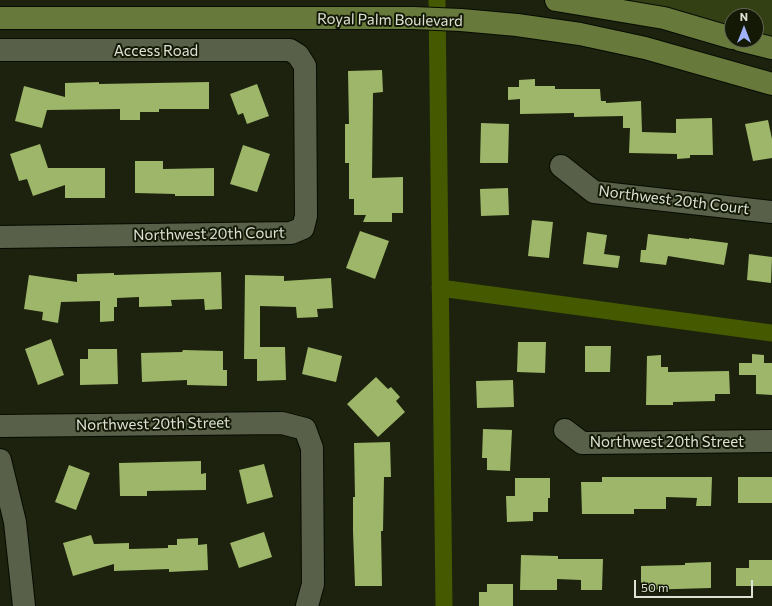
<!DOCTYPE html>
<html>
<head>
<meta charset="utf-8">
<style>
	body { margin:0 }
	#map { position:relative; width:772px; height:606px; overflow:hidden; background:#1c220e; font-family:Commissioner,sans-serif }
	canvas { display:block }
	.north { position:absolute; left:724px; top:8px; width:40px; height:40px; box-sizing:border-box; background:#131905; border:1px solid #646958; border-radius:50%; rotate:0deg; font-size:11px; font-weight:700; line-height:16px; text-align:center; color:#dde2d5 }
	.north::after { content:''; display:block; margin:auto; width:14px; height:18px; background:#a1b2fd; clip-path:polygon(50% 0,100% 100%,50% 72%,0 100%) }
	.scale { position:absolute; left:634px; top:580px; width:119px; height:18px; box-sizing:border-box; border:2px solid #dde2d5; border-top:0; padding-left:5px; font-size:12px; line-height:14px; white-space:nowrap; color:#dde2d5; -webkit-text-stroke:3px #131905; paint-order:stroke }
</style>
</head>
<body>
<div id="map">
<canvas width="772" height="606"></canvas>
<div class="north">N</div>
<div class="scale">50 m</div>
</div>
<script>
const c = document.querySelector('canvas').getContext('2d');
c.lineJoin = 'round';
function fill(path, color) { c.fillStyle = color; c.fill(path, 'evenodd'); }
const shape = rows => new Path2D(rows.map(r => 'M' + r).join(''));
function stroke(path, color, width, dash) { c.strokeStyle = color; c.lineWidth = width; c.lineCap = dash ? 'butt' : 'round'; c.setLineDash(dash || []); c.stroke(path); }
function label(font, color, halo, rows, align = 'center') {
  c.font = font + ' Commissioner,sans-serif'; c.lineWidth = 4; c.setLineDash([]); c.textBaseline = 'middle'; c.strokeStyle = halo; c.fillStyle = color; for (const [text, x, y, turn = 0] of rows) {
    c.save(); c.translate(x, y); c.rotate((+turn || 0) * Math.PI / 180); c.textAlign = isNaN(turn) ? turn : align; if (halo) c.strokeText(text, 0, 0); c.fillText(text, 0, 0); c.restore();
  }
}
fill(shape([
	[597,0,772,0,772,41,756,37,756,16,732,16,732,32]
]), '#334014');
stroke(shape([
	[437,0,444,606],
	[440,288,772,333]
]), '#445900', 17);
fill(shape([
	[382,70,383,92,373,93,372,178,403,177,403,213,392,213,392,222,363,222,366,215,354,215,354,199,349,199,349,163,345,163,345,124,349,124,348,71],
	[535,79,535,86,555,86,555,89,600,89,601,101,606,101,606,103,641,101,642,132,676,133,676,119,712,118,713,155,690,155,690,158,677,159,677,154,629,153,630,128,623,128,623,116,574,117,574,113,520,114,520,99,508,100,508,87,519,87,519,80],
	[99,82,99,84,209,82,209,109,159,109,159,112,140,112,140,120,120,120,120,109,47,110,42,128,15,121,24,86,65,97,65,83],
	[257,84,269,116,247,124,243,113,238,115,230,94],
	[768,120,772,139,772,158,753,161,745,124],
	[481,123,509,124,508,163,480,163],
	[40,144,48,168,105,168,105,198,65,198,65,185,33,196,27,179,19,181,10,154],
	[243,145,270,154,257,192,230,184],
	[135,161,163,161,163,169,214,168,214,196,175,196,175,194,135,193],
	[508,188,509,215,481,216,480,189],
	[532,220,553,222,549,258,528,256],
	[360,231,389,241,375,279,346,268],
	[587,232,607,235,604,254,620,256,618,268,583,264],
	[648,234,689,239,689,238,728,243,724,265,668,256,666,265,640,262,641,250,646,250],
	[749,254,772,257,771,283,747,280],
	[221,272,222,309,205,310,204,299,171,300,172,306,139,307,139,297,117,298,117,307,114,307,114,321,100,322,100,301,61,302,58,323,42,320,43,312,24,309,29,275,77,282,77,274,114,273,114,275],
	[245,275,284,276,284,281,331,278,333,308,317,309,318,317,297,318,296,307,260,306,260,347,285,347,286,380,257,381,257,359,244,359],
	[51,339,64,375,38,385,25,349],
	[518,342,546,342,545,373,517,372],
	[585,346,611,346,610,372,585,372],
	[308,347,342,356,336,382,302,374],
	[88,349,117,349,118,384,80,385,80,359,88,359],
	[183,350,223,351,223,370,227,370,227,386,187,385,187,380,142,382,141,353,182,352],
	[752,354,764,355,764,363,772,363,772,395,756,394,756,375,739,375,739,363,752,363],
	[661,355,661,367,668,367,668,372,729,371,730,394,715,394,715,401,673,402,673,405,646,405,647,356],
	[376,377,388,389,391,387,400,397,396,401,405,412,378,437,347,404],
	[513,380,514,407,477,408,476,381],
	[483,429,512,430,510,471,487,470,487,458,482,458],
	[390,442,391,477,384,477,383,531,381,531,382,586,355,586,353,531,353,497,355,497,354,443],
	[201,461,201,474,206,473,206,490,147,491,147,496,120,496,119,463],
	[264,464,273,497,247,504,239,470],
	[69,465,90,473,76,510,55,502],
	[602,477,712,477,711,506,696,506,697,498,666,497,666,509,634,509,634,514,582,514,581,482,602,482],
	[738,477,772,477,772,503,738,503],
	[515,478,550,478,550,498,548,498,548,512,533,512,533,521,507,522,506,496,515,496],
	[264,532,272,557,239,568,230,543],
	[91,535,94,544,129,543,129,549,168,548,168,545,177,545,177,539,198,538,198,545,207,544,208,570,169,572,169,569,114,571,114,564,73,576,63,543],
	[521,555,558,556,558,559,603,559,602,590,581,590,581,580,557,579,557,590,520,590],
	[749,560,772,560,772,586,736,586,736,568,749,568],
	[711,562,711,588,641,590,641,566,685,565,685,563],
	[487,584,513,584,513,606,479,606,479,592,487,592]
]), '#9db669');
const minor = shape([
	[0,50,290,50,298,55,305,66,306,216,303,228,291,233,0,237],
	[561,166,594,192,772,212],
	[0,426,282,423,305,429,312,448,313,584,307,606],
	[565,430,582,443,772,441],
	[0,460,15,522,24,606]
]);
const major = shape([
	[556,0,664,18,732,38],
	[0,18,413,18,461,20,517,25,580,34,645,48,772,84],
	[740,40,772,48]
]);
stroke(minor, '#070b00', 24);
stroke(major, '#070b00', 24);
stroke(minor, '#586049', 22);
stroke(major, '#687a3b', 22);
label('15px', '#dde2d5', '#131905', [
	["Royal Palm Boulevard",390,20,1],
	["Access Road",156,51],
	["Northwest 20th Court",674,200,7],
	["Northwest 20th Court",209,234,-1],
	["Northwest 20th Street",153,424,-1],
	["Northwest 20th Street",667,442]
]);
</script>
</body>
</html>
